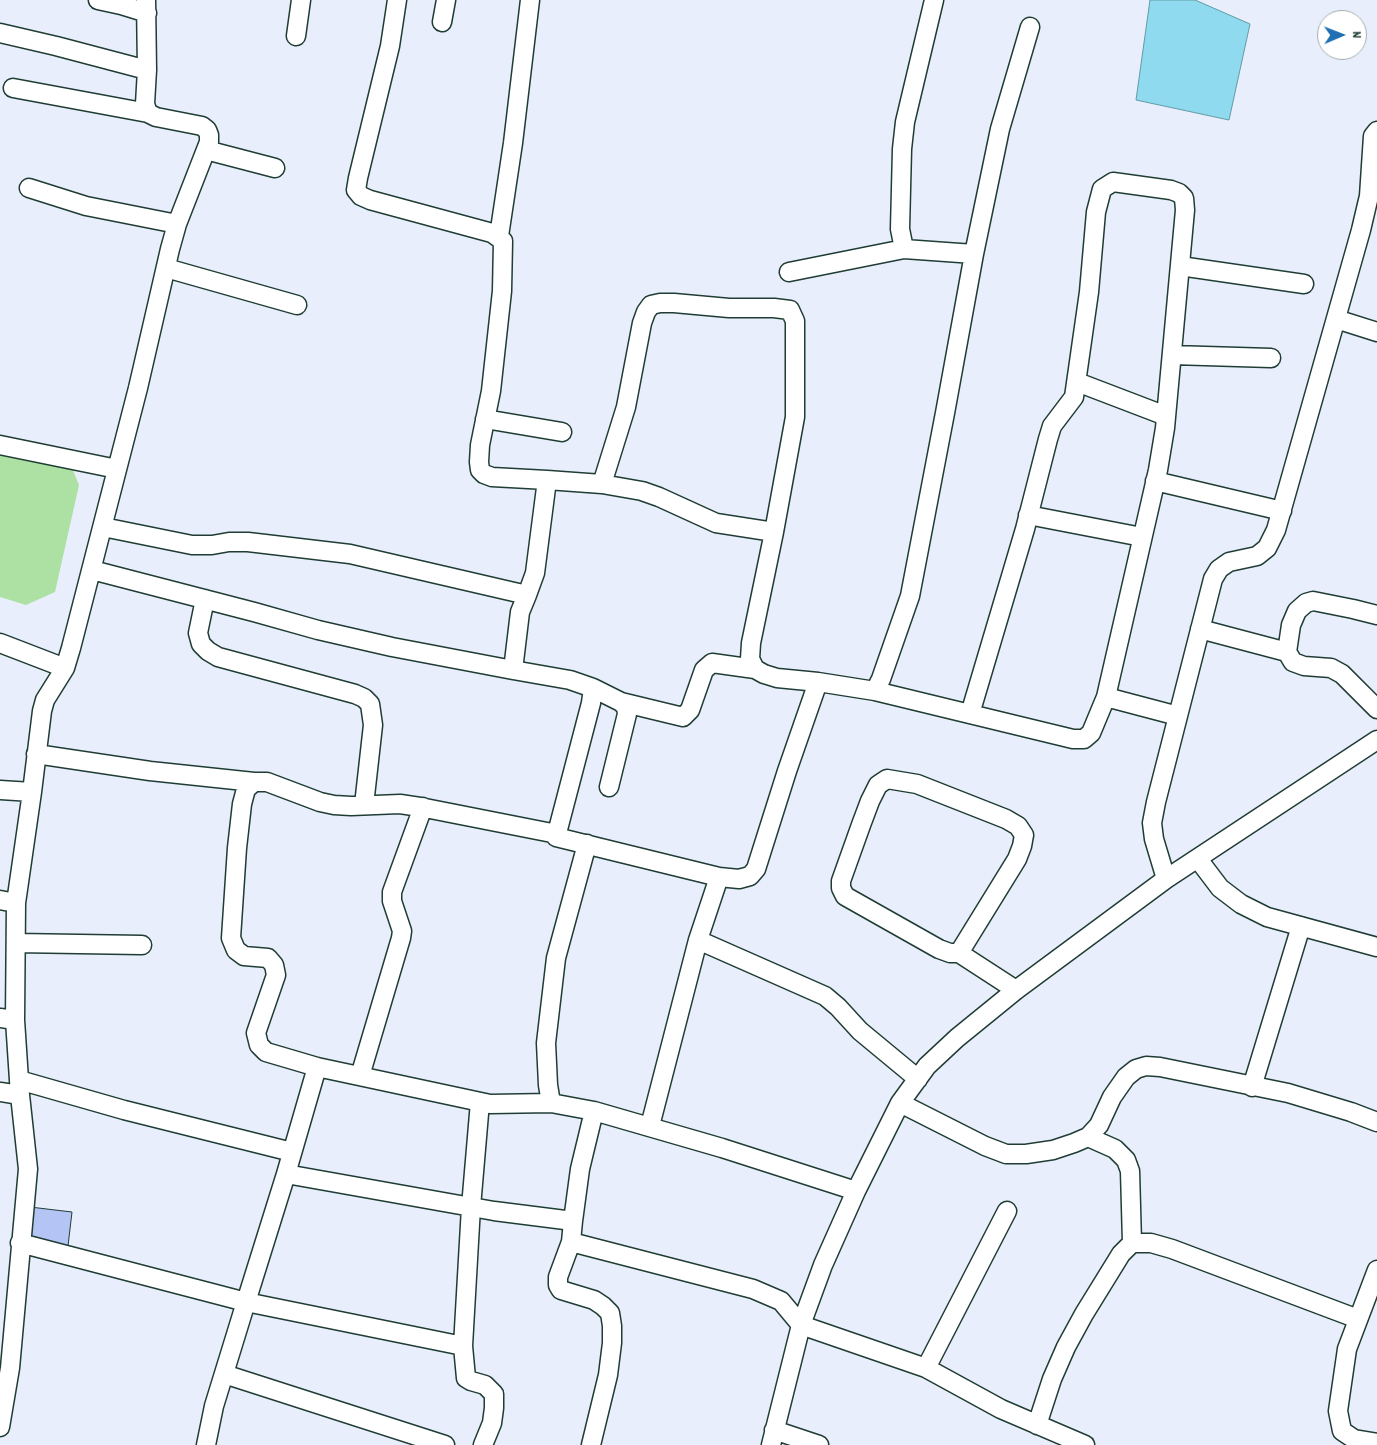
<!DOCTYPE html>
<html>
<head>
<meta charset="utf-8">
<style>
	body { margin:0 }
	#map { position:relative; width:1377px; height:1445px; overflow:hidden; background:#e8eefc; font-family:Dekko,sans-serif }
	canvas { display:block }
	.north { position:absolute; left:1317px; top:10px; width:50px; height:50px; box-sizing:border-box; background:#fff; border:1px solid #a5b1ae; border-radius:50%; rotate:89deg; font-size:14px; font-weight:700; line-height:20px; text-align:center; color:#1f3d34 }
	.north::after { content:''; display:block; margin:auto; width:18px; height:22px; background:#1f6fb2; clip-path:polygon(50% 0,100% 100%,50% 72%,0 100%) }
</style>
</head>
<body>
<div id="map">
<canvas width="1377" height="1445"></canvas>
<div class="north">N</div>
</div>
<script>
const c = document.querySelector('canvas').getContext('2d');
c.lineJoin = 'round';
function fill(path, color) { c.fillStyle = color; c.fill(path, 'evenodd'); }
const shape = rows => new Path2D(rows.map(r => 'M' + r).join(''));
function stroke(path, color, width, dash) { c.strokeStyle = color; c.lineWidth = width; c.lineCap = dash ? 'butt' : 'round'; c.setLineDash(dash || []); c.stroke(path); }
fill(shape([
	[0,445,70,463,79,485,55,592,26,605,0,597]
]), '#ace1a3');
const water = shape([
	[1150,0,1195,0,1250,24,1229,120,1136,100,1150,0]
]);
fill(water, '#8fdaef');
stroke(water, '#629ba4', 1);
const building = shape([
	[30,1207,72,1212,68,1246,26,1236,30,1207]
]);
fill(building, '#b4c5f5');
stroke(building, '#1f3d34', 1);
const minor = shape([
	[98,0,121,5,147,13],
	[397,0,390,46,358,178,356,190,361,196,370,200,492,233,503,241,502,291,491,391,480,445,479,462,480,470,484,474,492,477,547,480,535,573,527,595],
	[442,22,446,0],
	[0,33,56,46,147,70],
	[296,36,301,0],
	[13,88,148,113],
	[206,150,275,168],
	[29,188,86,206,177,224],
	[499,236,513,143,530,0],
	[974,254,1000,129,1030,27],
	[1180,266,1304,284],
	[166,268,297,305],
	[789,272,904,249],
	[1336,319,1377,332],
	[1172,355,1271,358],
	[1077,382,1166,416],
	[485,419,562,432],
	[0,445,117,469],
	[547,480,602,484],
	[1155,481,1282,511],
	[1028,515,1142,537],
	[103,527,192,545,212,545,229,542,248,542,350,554,527,595,520,612,513,670,570,680,593,688,591,703,556,837,719,877,739,879,750,876,756,869,787,771,818,682,875,691,881,679,910,596,945,413,974,254,904,249,900,229,902,149,905,122,934,0],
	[92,570,254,612,318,630,392,647,513,670],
	[205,599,198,633,201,644,208,651,218,657,355,694,364,698,370,704,373,725,364,805],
	[1377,615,1353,609,1313,601,1306,603,1297,611,1291,625,1287,652,1293,662,1304,666,1331,668,1342,674,1377,709],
	[1200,629,1287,652],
	[0,643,65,668],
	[755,669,750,659,751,643,774,532,795,417,795,321,790,310,774,308,729,308,674,303,660,303,651,305,646,312,642,323,626,407,602,484,642,491,659,497,716,523,774,532],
	[593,688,621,702,626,707,627,714,609,787],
	[875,691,1073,739,1084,739,1091,733,1106,697,1178,716],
	[621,702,683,717,690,710,704,670,712,663,755,669,764,674,777,678,818,682],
	[970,714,1025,529,1048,439,1052,426,1074,397,1089,292,1096,212,1102,189,1113,182,1171,190,1179,193,1184,198,1185,210,1165,428,1158,470,1106,697],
	[36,754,150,771,254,782],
	[0,790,32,792,16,903],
	[32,792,42,711,45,700,65,668,71,648,138,388,170,249,177,224,209,142,209,135,207,130,202,126,156,117,148,113,145,104,147,70,146,0],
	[557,834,420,807,400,804,351,806,334,805,320,802,267,782,254,782,246,789,242,804,237,848,231,938,236,950,244,956,268,958,274,965,276,975,256,1033,259,1045,266,1052,317,1067,490,1104,551,1103,594,1111,722,1148,856,1191],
	[1198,859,1220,888,1241,904,1267,917,1377,947],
	[1166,879,1154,839,1152,823,1156,802,1213,579,1219,569,1229,562,1257,556,1267,548,1276,530,1361,230,1369,196,1373,136,1377,131],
	[0,900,16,903,15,1020],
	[698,940,825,996,838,1007,860,1031,918,1079],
	[16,943,142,945],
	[959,953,1017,859,1022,846,1024,835,1018,826,1006,819,917,784,887,779,878,785,870,801,861,825,841,881,841,888,845,896,939,949,950,953,959,953,1016,990],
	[0,1018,15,1020,20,1095,28,1169,10,1368,0,1427],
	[317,1067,286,1174,246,1302,463,1346],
	[360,1076,401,938,402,931,392,901,392,892,423,807],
	[19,1080,124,1110,292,1152],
	[1252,1087,1301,926],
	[0,1092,20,1095],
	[480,1102,471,1207,463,1346,466,1378,471,1381,485,1385,494,1394,494,1408,492,1423,483,1445],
	[551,1103,548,1085,546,1043,556,958,587,844],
	[900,1103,985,1146,1006,1154,1026,1154,1053,1150,1074,1143,1088,1137,1099,1125,1112,1097,1126,1077,1136,1069,1146,1066,1160,1067,1288,1093,1351,1112,1377,1122],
	[650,1126,698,940,719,877],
	[1088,1137,1115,1149,1126,1160,1130,1171,1132,1243],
	[286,1174,494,1211,573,1221,571,1242,753,1289,781,1301,801,1325,926,1368,1001,1409,1085,1445],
	[573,1221,580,1169,594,1111],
	[571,1242,558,1277,558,1285,561,1290,594,1300,603,1306,610,1313,612,1326,612,1343,608,1375,591,1445],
	[20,1243,246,1302,214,1406,206,1445],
	[1377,1270,1347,1349,1338,1411,1342,1431,1354,1439,1377,1443],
	[926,1368,1007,1211],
	[224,1374,445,1445],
	[1037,1425,1052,1379,1066,1347,1084,1314,1121,1254,1132,1243,1151,1243,1172,1249,1358,1319],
	[774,1430,819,1445],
	[771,1445,801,1325,823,1265,856,1191,900,1103,927,1066,957,1038,1016,990,1166,879,1377,740]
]);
stroke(minor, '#1f3d34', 21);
stroke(minor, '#fff', 18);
</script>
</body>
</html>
